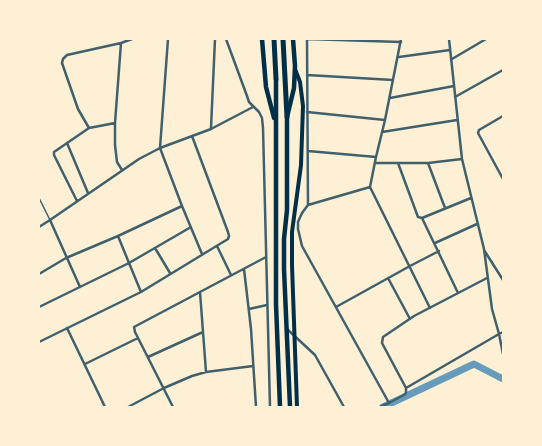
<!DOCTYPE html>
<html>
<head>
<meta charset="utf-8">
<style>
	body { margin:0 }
	#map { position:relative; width:542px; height:446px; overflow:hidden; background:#fdf0d5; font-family:Inter,sans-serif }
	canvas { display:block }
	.frame { position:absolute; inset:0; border:40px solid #fdf0d5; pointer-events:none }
</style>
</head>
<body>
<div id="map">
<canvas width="542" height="446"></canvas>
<div class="frame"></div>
</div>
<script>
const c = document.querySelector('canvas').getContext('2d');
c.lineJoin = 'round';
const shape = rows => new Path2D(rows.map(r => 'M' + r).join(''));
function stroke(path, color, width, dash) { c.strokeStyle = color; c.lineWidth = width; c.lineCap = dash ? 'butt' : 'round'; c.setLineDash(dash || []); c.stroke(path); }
stroke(shape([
	[383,407,474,364,503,379]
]), '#669bbc', 7);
stroke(shape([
	[39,198,50,220]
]), '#3f606c', 1.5);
stroke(shape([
	[168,39,160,148,182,206,202,254],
	[226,39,247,96,249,102,259,112,262,118,263,128,270,407],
	[449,39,462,159,484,249,492,309,499,334,406,388,382,343,383,337,414,316,487,278],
	[401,42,307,39,308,205,302,213,298,222,298,229,302,246,389,403,404,395,406,393,406,388],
	[121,43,115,123,115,145,117,162,122,170],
	[399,57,450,50],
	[452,59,486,39],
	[307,75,393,80],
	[455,97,503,70],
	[390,98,454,86],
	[307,112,385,120],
	[503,116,479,130,478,133,503,179],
	[115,123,89,128,78,109,62,63,63,59,67,55,121,43,132,39],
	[211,128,215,39],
	[382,132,457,120],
	[67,143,88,193],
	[308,151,376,157],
	[375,163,428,163,462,159],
	[398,163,418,217,422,218,471,198],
	[428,163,445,208],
	[370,187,430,308],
	[77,201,54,155,54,152,89,128],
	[308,205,370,187,376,157,385,120,401,39],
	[422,218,458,293],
	[50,220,80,287],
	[39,227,50,220,139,159,160,148,211,129,253,107],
	[435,243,477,224],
	[217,246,231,275],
	[155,248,170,273],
	[484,250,503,280],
	[244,269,251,329,256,407],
	[39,274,66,258,118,236],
	[388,278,410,319],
	[141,292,129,263,191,227],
	[200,292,206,372],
	[39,307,129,263,118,236,182,206],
	[336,307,410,266,439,251],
	[249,309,267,305],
	[67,328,105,407],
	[287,329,315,355,344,407],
	[503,332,499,334,503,354],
	[39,342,141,292,228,239,229,236,228,232,192,136],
	[148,357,203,332],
	[85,364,138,338],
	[128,407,164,388,192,376,206,372,253,366],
	[173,407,135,332,134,327,266,257],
	[380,407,389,403]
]), '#3f606c', 2.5);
stroke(shape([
	[295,69,300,82,303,106,301,165,292,232,292,265,297,407]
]), '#003049', 4);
stroke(shape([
	[262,39,266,87,274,118],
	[276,79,276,304,280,407],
	[290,407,284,269,284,239,287,210,287,117,294,88,295,66,293,39]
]), '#003049', 4.5);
stroke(shape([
	[274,39,276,79],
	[283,39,287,117]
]), '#003049', 5);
</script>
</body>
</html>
